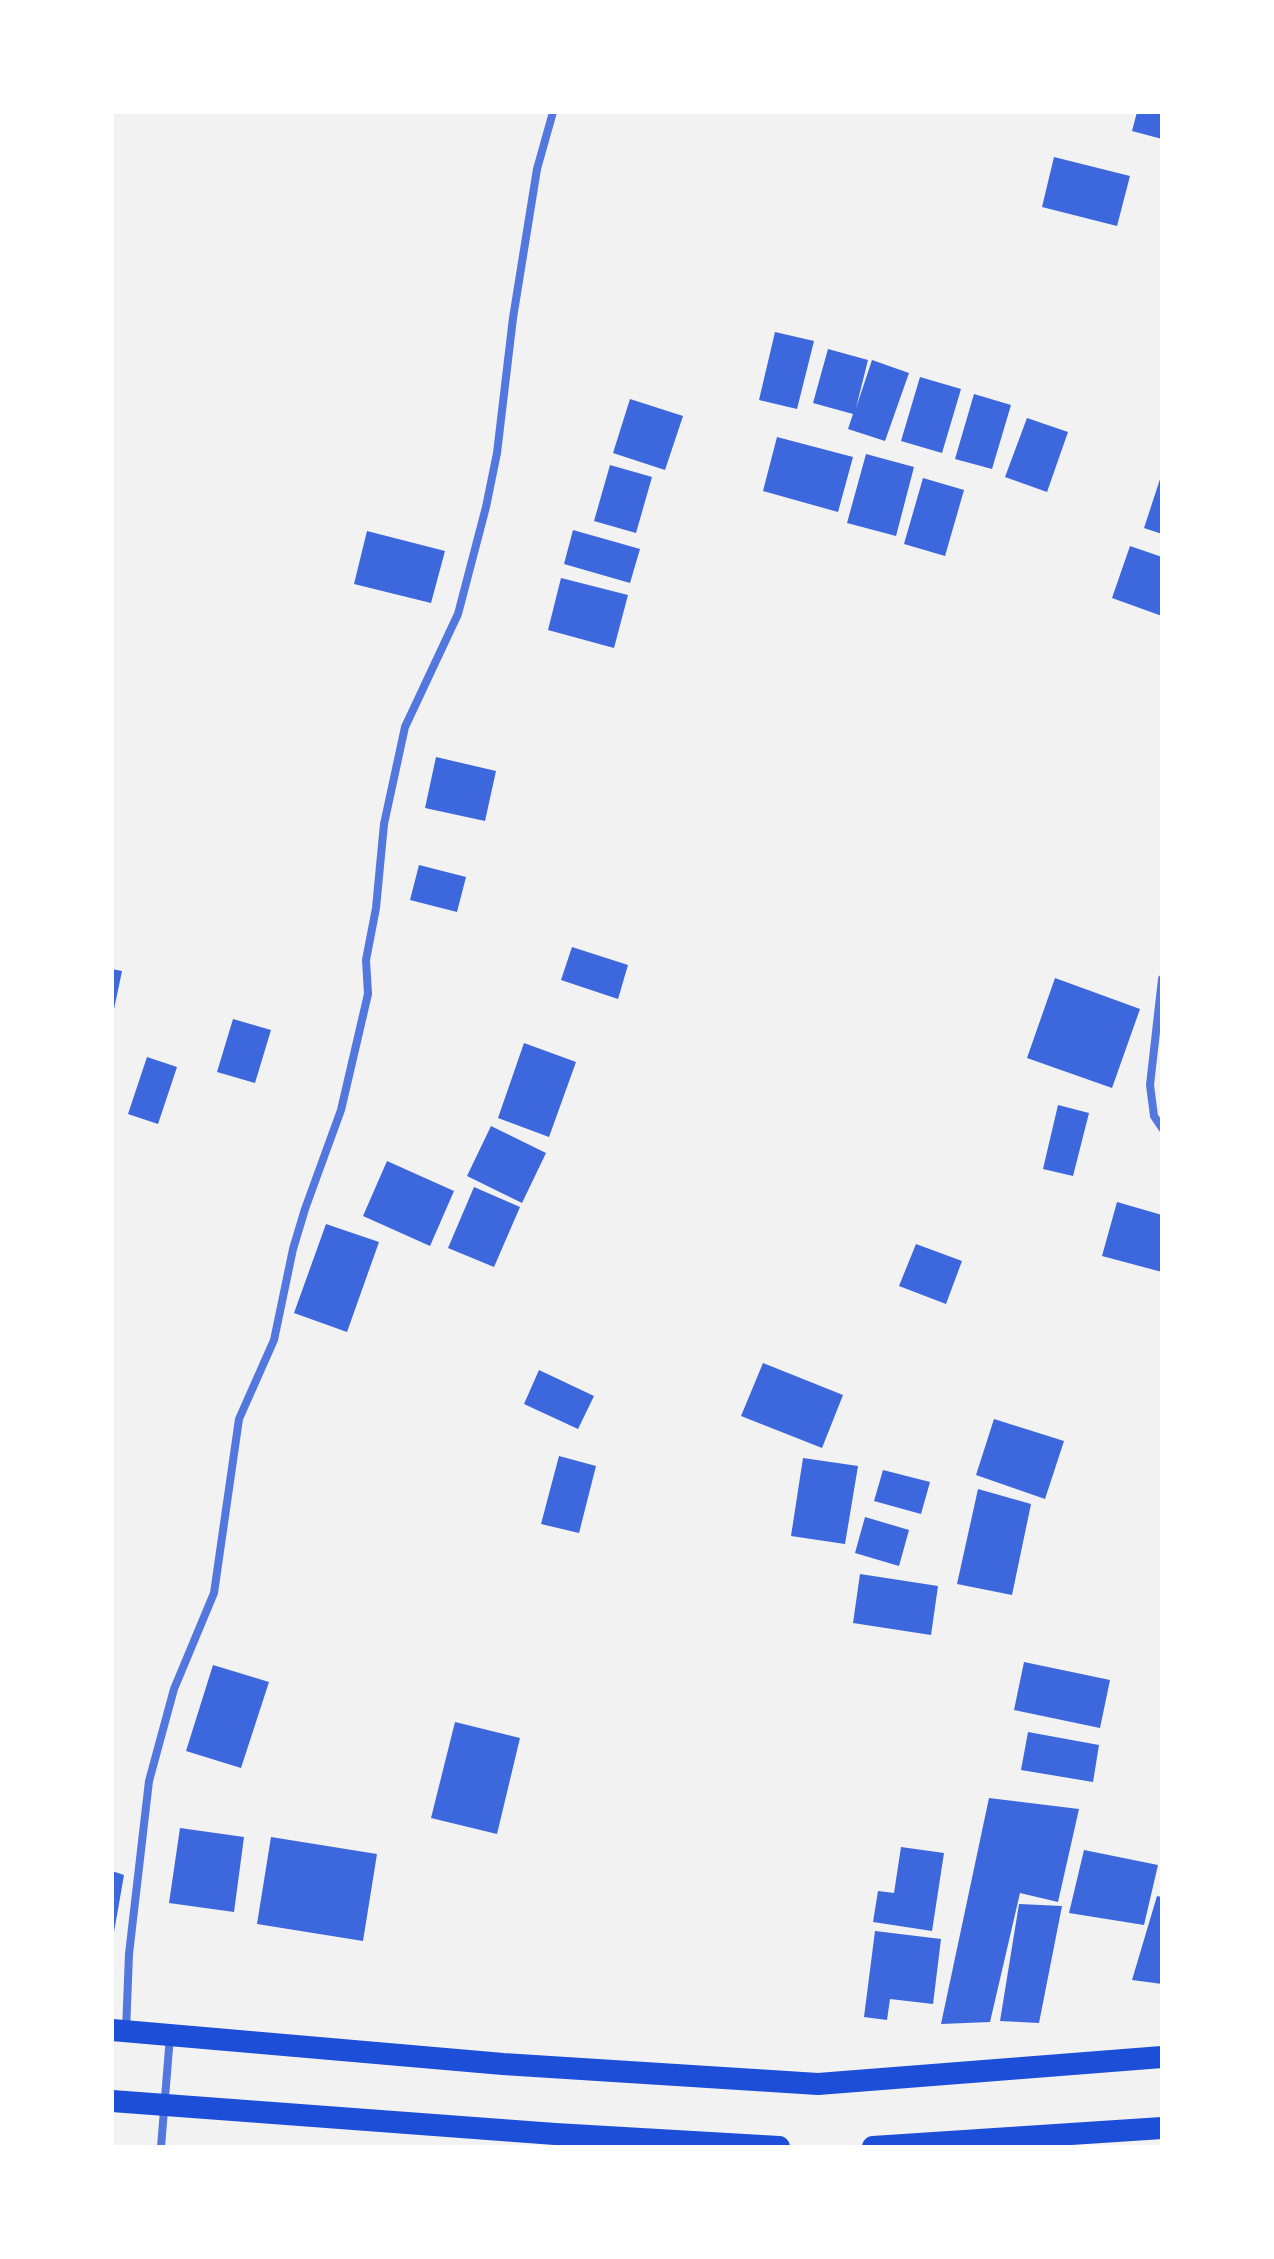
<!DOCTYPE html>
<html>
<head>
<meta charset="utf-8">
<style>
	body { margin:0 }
	#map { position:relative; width:1274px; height:2259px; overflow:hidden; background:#f2f2f2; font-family:Raleway,sans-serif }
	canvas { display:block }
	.frame { position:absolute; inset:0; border:114px solid #fff; pointer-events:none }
</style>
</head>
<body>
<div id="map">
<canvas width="1274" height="2259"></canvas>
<div class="frame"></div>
</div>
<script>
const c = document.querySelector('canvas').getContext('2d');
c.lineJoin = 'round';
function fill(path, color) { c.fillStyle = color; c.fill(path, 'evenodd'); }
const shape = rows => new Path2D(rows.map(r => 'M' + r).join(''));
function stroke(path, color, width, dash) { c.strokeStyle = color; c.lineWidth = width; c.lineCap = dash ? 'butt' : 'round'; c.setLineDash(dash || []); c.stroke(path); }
fill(shape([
	[1137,112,1162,112,1162,139,1132,131],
	[1054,157,1130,176,1117,226,1042,207],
	[775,332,814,341,797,409,759,400],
	[828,349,868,360,856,408,872,360,909,373,885,441,848,429,853,414,813,403],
	[920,377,961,389,942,453,901,441],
	[974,394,1011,405,992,469,955,459],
	[630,399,683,416,665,470,613,453],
	[1027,418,1068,432,1047,492,1005,477],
	[777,437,853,457,838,512,763,491],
	[866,454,914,467,896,536,847,523],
	[610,465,652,477,636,533,594,521],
	[1161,476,1162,476,1162,534,1144,528],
	[923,478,964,490,945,556,904,544],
	[573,530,640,549,630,583,564,564],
	[367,531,445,551,431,603,354,584],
	[1130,546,1162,557,1162,616,1112,598],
	[561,578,628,595,614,648,548,630],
	[436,757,496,771,485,821,425,808],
	[419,865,466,877,457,912,410,900],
	[572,947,628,965,618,999,561,980],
	[112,969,122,971,113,1014,112,1014],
	[1055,978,1140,1009,1112,1088,1027,1058],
	[233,1019,271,1030,255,1083,217,1072],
	[524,1043,576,1062,549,1137,498,1118],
	[147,1057,177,1067,158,1124,128,1114],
	[1058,1105,1089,1113,1073,1176,1043,1169],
	[491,1126,546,1153,522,1203,467,1176],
	[387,1161,454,1191,430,1246,363,1216],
	[474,1187,520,1207,494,1267,448,1248],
	[1117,1202,1162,1215,1162,1272,1102,1256],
	[326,1224,379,1242,347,1332,294,1313],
	[916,1244,962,1261,946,1304,899,1286],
	[763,1363,843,1395,822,1448,741,1416],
	[539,1370,594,1396,578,1429,524,1404],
	[994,1419,1064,1441,1045,1499,976,1475],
	[559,1456,596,1466,579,1533,541,1524],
	[803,1458,858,1466,845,1544,791,1536],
	[883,1470,930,1482,921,1514,874,1501],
	[978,1489,1031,1504,1012,1595,957,1584],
	[865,1517,909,1530,899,1566,855,1553],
	[860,1574,938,1586,931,1635,853,1623],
	[1024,1662,1110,1680,1100,1728,1014,1710],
	[213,1665,269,1682,241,1768,186,1751],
	[455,1722,520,1738,497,1834,431,1818],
	[1028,1732,1099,1745,1093,1782,1021,1770],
	[989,1798,1079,1809,1058,1902,1020,1893,990,2022,941,2024],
	[180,1828,244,1837,234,1912,169,1903],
	[271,1837,377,1854,363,1941,257,1924],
	[901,1847,944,1853,932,1931,873,1922,878,1891,894,1893],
	[1084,1850,1158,1865,1144,1925,1069,1913],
	[112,1871,124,1875,114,1932,112,1932],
	[1157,1896,1162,1897,1162,1984,1132,1980],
	[1019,1904,1062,1906,1039,2023,1000,2021],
	[875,1931,941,1939,933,2004,890,1999,887,2020,864,2017]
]), '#3d67dc');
stroke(shape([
	[1162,979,1150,1085,1154,1116,1162,1128],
	[126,2031,129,1954,149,1781,174,1689,214,1593,239,1419,274,1340,293,1249,305,1209,341,1110,368,994,366,960,376,908,384,824,405,727,458,614,486,507,497,453,513,318,537,169,553,112],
	[161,2147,170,2036]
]), '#5277de', 8);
stroke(shape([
	[112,2030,503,2064,818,2084,1162,2057],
	[112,2101,555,2134,779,2147],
	[873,2147,1162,2128]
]), '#1d4ed8', 22);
</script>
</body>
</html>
